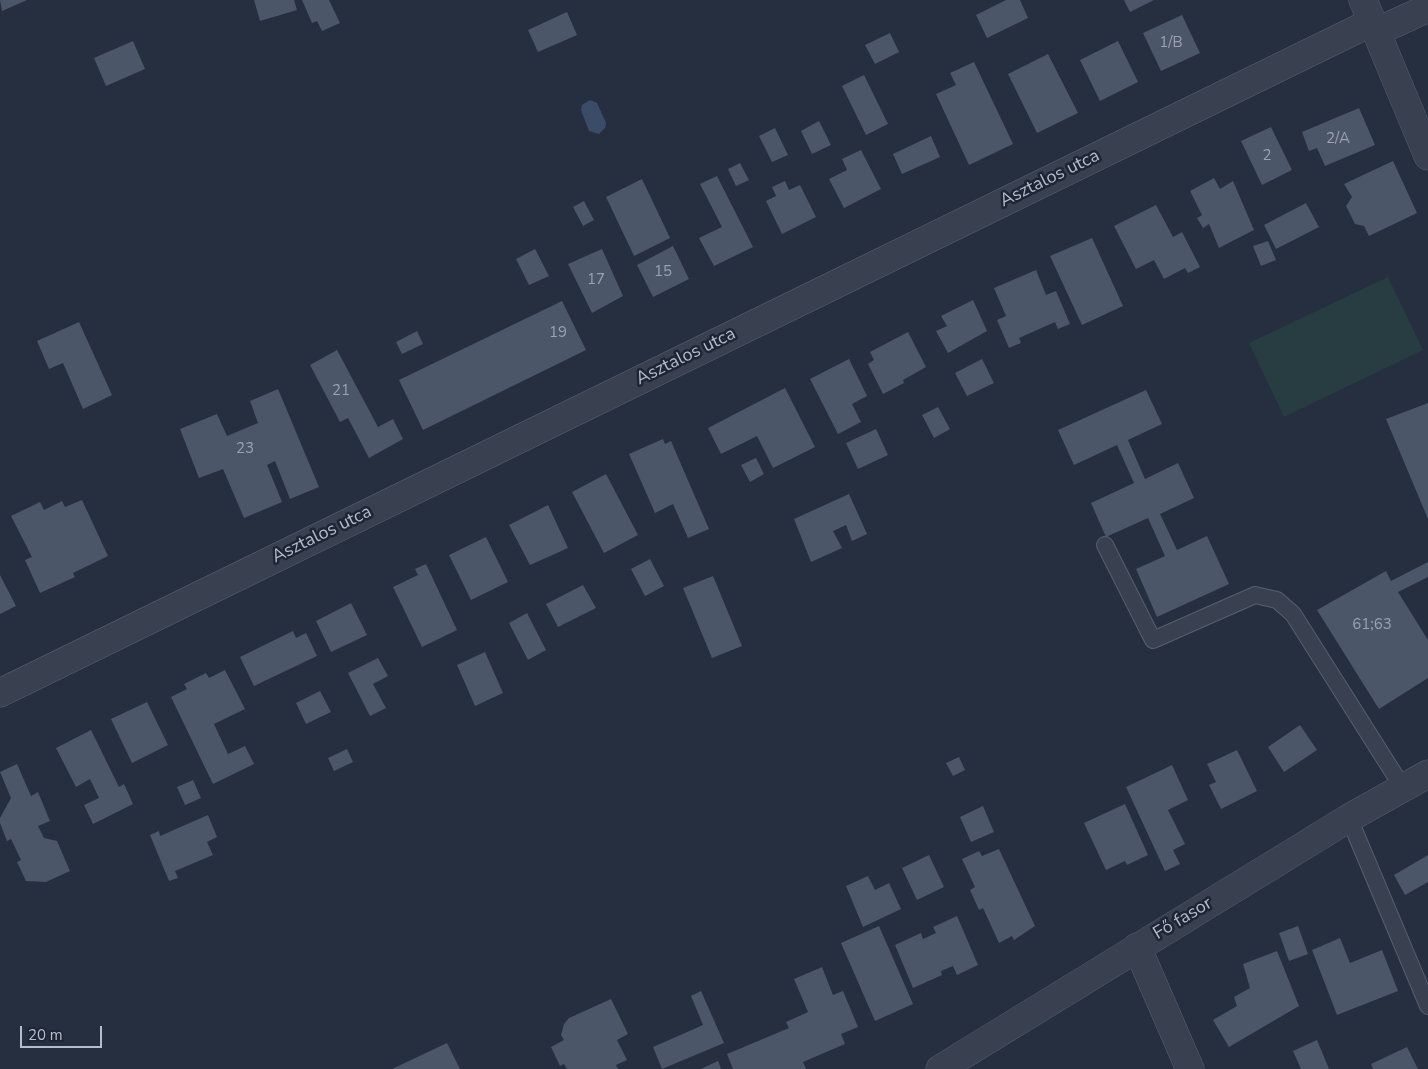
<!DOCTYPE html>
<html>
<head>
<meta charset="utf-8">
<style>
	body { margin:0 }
	#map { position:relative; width:1428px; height:1069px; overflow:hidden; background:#252f40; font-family:"Nunito Sans",sans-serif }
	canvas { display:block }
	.scale { position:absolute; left:20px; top:1026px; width:82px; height:22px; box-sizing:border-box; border:2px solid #b6bdca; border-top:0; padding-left:6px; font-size:15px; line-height:18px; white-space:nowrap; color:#b6bdca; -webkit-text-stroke:4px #1e2635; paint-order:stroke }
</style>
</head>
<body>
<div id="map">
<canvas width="1428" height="1069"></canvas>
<div class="scale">20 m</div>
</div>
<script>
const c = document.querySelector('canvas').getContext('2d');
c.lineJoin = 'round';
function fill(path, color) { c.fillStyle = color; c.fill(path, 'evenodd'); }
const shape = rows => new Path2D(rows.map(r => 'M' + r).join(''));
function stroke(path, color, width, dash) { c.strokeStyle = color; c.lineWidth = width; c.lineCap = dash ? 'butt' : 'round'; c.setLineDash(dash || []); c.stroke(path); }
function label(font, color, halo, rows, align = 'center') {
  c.font = font + ' "Nunito Sans",sans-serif'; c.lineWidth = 5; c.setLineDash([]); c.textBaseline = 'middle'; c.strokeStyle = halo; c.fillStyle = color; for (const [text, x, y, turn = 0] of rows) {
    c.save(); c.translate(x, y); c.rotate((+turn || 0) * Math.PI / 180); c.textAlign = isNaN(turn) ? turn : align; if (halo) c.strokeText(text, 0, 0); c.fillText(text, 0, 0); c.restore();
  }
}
fill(shape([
	[1388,277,1423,350,1284,417,1249,343]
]), '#273d41');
fill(shape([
	[590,100,597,103,606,123,605,128,599,134,589,131,581,110,582,105]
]), '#3b4c69');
fill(shape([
	[0,0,27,0,2,11],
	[254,0,294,0,297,10,260,21],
	[302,0,329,0,340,23,322,31,317,21,312,23],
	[1006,0,1020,0,1028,18,987,38,976,15],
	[1124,0,1154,0,1130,12],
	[567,12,577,35,538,52,528,30],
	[1182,15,1200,53,1161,71,1143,33],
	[890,33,899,52,875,64,865,45],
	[133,41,145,69,106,86,94,58],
	[1118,41,1138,82,1100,101,1080,60],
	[1048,54,1078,113,1037,133,1008,74],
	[974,62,1013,144,969,165,936,94,956,85,950,73],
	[864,75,888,124,866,135,842,86],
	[1359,108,1375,145,1325,166,1317,148,1309,151,1302,132],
	[819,121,831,145,812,154,801,131],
	[1271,127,1292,170,1262,185,1241,141],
	[775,128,788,155,772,162,759,136],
	[931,136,940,157,902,174,893,154],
	[861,150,881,189,844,208,829,179,847,170,842,159],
	[1393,161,1417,213,1369,236,1364,226,1355,224,1346,206,1352,197,1344,184],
	[740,163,749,180,736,186,728,169],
	[717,176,753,247,714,266,699,238,722,227,700,184],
	[1214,178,1220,189,1233,181,1254,230,1219,248,1209,224,1203,228,1197,218,1202,215,1190,191],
	[642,179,670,238,634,256,606,197],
	[785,181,789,190,800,185,816,217,782,234,766,201,776,196,772,187],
	[584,201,594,220,583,226,573,207],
	[1306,203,1319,227,1276,249,1264,225],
	[1156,205,1173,237,1182,232,1200,267,1188,273,1185,268,1164,279,1154,260,1136,269,1114,226],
	[1092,238,1123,306,1082,325,1050,256],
	[1268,241,1276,260,1261,266,1253,246],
	[673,246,689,279,653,297,637,265],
	[535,249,549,276,529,285,516,259],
	[602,249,623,296,592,313,568,264],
	[1036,270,1046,295,1056,291,1070,324,1058,329,1055,322,1019,338,1021,343,1009,348,997,320,1006,316,994,288],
	[973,300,987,331,948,353,936,331,947,326,941,316],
	[562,301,586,350,423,430,399,380],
	[79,322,112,395,83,409,63,363,49,369,37,341],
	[417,331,423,344,402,354,396,342],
	[908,332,926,367,903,380,904,383,883,394,868,364,874,360,870,352],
	[337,350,378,427,393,419,403,439,369,458,348,418,340,422,310,365],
	[849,359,867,396,852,404,861,422,838,434,810,379],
	[982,359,994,383,967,396,955,373],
	[785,388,815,447,773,468,757,436,721,454,708,428],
	[278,389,319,487,290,499,275,461,267,465,282,502,244,518,223,469,199,478,180,429,217,414,227,436,258,423,250,401],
	[1146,390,1162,424,1128,440,1145,479,1178,463,1194,498,1160,514,1177,550,1207,536,1229,584,1157,617,1136,569,1165,556,1148,518,1106,537,1091,503,1134,483,1117,445,1074,465,1058,430],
	[1428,403,1428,519,1386,419],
	[938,407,950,429,934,438,922,415],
	[876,429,888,455,858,469,846,443],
	[663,439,665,444,671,441,709,529,688,538,673,504,655,513,629,454],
	[756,458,764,474,750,482,741,465],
	[606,474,638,535,604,553,572,492],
	[849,494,867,534,852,541,846,525,833,531,842,548,811,562,794,519],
	[82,500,108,556,73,573,75,577,40,593,25,560,32,557,11,516,40,502,44,510,62,501,65,507],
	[548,505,568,548,530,565,509,525],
	[486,537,508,582,471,600,449,555],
	[650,559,664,586,645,596,631,569],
	[1428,562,1428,577,1398,592,1428,640,1428,678,1379,709,1317,610,1386,571,1391,581],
	[426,564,457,630,422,647,393,587,418,575,415,569],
	[0,575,16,606,0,614],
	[713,576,742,646,712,658,683,588],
	[583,585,596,608,558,627,546,604],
	[351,603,367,635,331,652,316,621],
	[527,613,546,650,528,660,509,623],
	[293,631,296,638,306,633,317,656,254,686,240,657],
	[485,652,503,693,475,706,457,665],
	[378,658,388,676,373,684,386,708,370,716,348,673],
	[225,670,245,709,214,724,228,754,245,746,254,764,213,784,171,697,187,689,184,684,206,673,209,678],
	[320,691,331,712,306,724,296,703],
	[147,702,168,745,132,763,111,719],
	[1300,725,1317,750,1284,772,1268,747],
	[91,730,119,787,124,784,133,804,93,824,84,805,99,798,90,779,76,787,56,748],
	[347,749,353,762,334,771,328,758],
	[1237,750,1257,791,1221,809,1209,785,1216,782,1207,764],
	[959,757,965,770,953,776,946,763],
	[17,764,31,796,38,792,50,821,38,826,44,838,57,841,70,871,46,882,26,881,17,862,21,860,11,839,7,841,0,823,0,818,11,798,0,772],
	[1172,765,1188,800,1168,810,1185,844,1173,850,1180,864,1165,871,1126,787],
	[193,780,201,798,185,805,177,787],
	[1125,804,1148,855,1127,865,1125,861,1106,870,1084,823],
	[983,806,994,832,971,842,960,817],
	[208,815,217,837,207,842,213,855,175,871,178,878,169,881,150,835,159,831,160,836],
	[999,849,1035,926,1014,940,1012,936,999,943,983,908,979,910,970,890,975,887,962,859,979,851,982,856],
	[929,855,944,887,917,900,902,868],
	[1428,855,1428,882,1405,895,1394,875],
	[868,876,875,890,889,883,901,909,863,927,846,886],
	[957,916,978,965,957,975,953,966,941,971,942,975,913,988,895,945,921,933,923,939,936,933,933,927],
	[879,926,913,1004,875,1021,841,943],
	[1298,926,1308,954,1289,961,1279,933],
	[1340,938,1350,963,1382,950,1398,991,1337,1015,1312,950],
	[1277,951,1299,1006,1229,1047,1213,1020,1237,1006,1234,997,1250,988,1243,964],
	[822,967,833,995,843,991,858,1027,841,1034,845,1044,803,1062,806,1069,733,1069,727,1054,789,1028,786,1022,808,1012,794,979],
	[701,991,724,1043,662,1069,653,1047,703,1025,691,996],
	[611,999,628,1034,617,1040,627,1060,616,1065,618,1069,567,1069,564,1064,560,1066,551,1047,564,1040,561,1035,564,1024,569,1018],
	[1317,1040,1329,1069,1301,1069,1293,1051],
	[447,1043,460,1069,392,1069],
	[1407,1047,1418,1069,1373,1069,1371,1064],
	[718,1061,721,1069,701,1069]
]), '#4b5669');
const service = shape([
	[1105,545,1153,640,1255,595,1277,600,1293,614,1403,788],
	[1349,818,1428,1006]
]);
const minor = shape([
	[1363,0,1428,156],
	[1376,32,1428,8],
	[0,693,1372,22],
	[1137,947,1190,1069]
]);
const tertiary = shape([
	[940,1069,1349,818,1428,774]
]);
stroke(service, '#575f6d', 18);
stroke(minor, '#575f6d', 29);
stroke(tertiary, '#575f6d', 29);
stroke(service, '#394150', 16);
stroke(minor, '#394150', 28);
stroke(tertiary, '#394150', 28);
label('15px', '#9ba3b2', null, [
	["1/B",1171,43],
	["2/A",1338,139],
	["2",1267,156],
	["15",663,272],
	["17",596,280],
	["19",558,333],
	["21",341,391],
	["23",245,449],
	["61;63",1372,625]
]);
label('18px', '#b6bdca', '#1e2635', [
	["Asztalos utca",1050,179,-26],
	["Asztalos utca",686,357,-26],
	["Asztalos utca",322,535,-26],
	["Fő fasor",1183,919,-31]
]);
</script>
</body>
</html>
